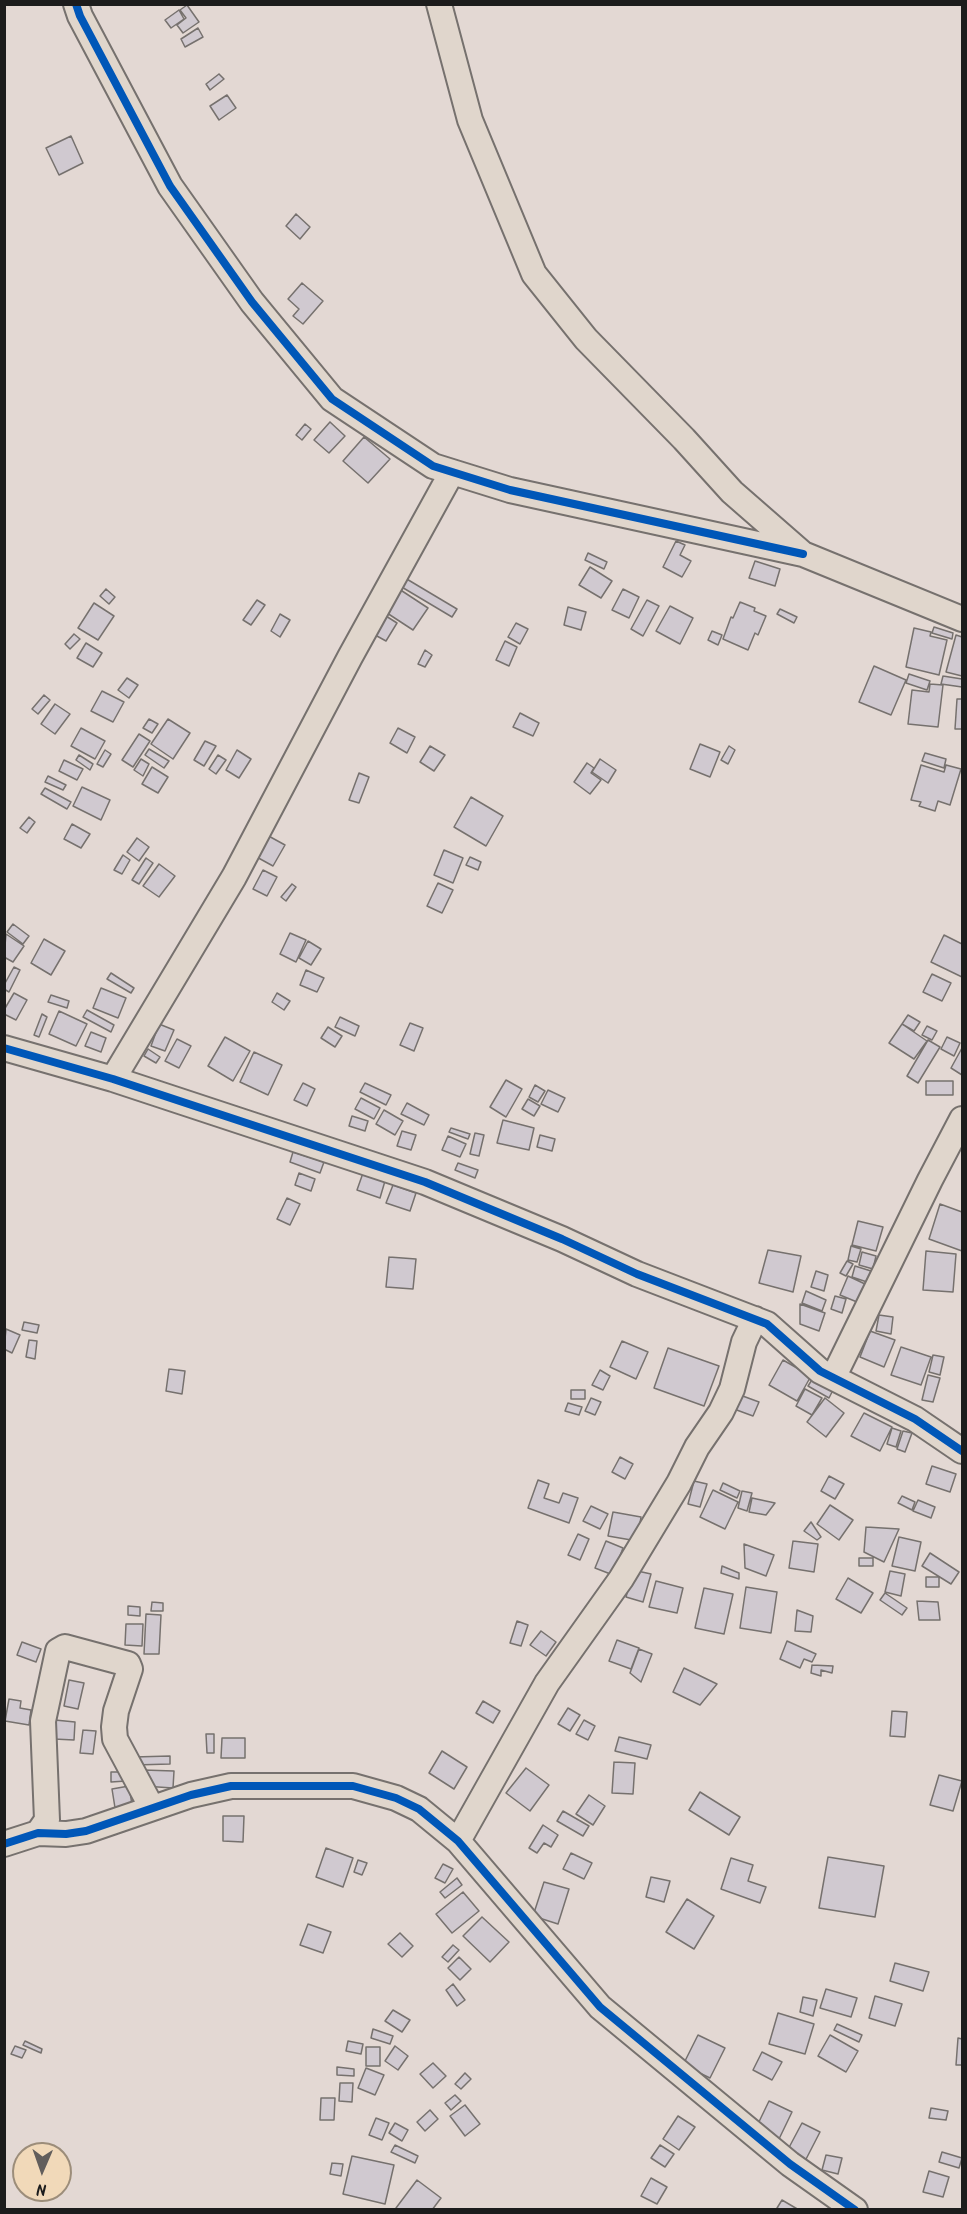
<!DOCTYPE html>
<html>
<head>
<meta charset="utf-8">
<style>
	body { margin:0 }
	#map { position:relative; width:967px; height:2214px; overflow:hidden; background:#e3d8d3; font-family:Kalam,sans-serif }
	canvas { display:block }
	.frame { position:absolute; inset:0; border:6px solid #1c1c1c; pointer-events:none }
	.north { position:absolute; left:12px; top:2142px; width:60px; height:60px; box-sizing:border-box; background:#f1d9b9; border:2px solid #9c8d7a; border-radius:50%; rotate:182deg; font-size:16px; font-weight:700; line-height:24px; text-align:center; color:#1c1c1c }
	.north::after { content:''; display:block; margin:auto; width:21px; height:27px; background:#625e5c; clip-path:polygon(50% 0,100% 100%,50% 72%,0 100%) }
</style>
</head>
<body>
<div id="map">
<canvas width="967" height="2214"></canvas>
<div class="frame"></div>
<div class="north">N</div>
</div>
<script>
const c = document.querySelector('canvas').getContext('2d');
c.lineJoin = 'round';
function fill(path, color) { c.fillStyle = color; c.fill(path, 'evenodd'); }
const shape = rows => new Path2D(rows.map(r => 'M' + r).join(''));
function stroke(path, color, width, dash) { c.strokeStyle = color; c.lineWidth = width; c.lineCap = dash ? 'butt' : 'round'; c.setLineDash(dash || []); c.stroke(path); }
const building = shape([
	[187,5,199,22,183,33,177,25,186,18,180,10,187,5],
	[179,10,184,19,171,28,165,20,179,10],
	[198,28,203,37,185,47,181,39,198,28],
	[219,74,224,79,210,90,206,84,219,74],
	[227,95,236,108,219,120,210,106,227,95],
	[71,136,83,163,59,175,46,148,71,136],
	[296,214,310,227,300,239,286,226,296,214],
	[302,283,323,301,303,324,293,316,299,309,288,299,302,283],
	[330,422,345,436,329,453,314,440,330,422],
	[305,424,311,429,302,440,296,435,305,424],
	[364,437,390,459,368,483,343,461,364,437],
	[676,541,685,545,680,555,691,561,682,577,663,567,676,541],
	[588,553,607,562,604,569,585,560,588,553],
	[755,561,780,569,775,586,749,578,755,561],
	[590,567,612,581,601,598,579,585,590,567],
	[400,575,457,609,452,617,395,583,400,575],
	[396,587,428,608,413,630,387,613,394,603,388,599,396,587],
	[106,589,115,597,109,604,100,596,106,589],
	[623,589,639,597,629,618,612,610,623,589],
	[257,600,265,605,251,625,243,620,257,600],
	[647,600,659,606,643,636,631,629,647,600],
	[740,602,755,608,754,611,766,616,758,635,755,633,748,650,723,639,731,617,733,618,740,602],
	[94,603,114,616,98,640,78,628,94,603],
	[670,606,693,618,680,644,656,631,670,606],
	[568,607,586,612,581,630,564,625,568,607],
	[780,609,797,617,794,623,777,614,780,609],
	[378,611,397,623,386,641,366,630,378,611],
	[280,614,290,620,280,637,271,631,280,614],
	[516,623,528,629,520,644,508,637,516,623],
	[934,627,953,633,952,639,932,633,934,627],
	[914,628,931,632,930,636,947,640,939,675,906,667,914,628],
	[712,631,722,635,718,645,708,640,712,631],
	[74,634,80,639,70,649,65,644,74,634],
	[956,635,962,637,962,676,946,672,956,635],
	[505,641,517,647,509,666,496,660,505,641],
	[86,643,102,653,93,667,77,658,86,643],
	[425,650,432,655,425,667,418,664,425,650],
	[874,666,906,680,891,715,859,702,874,666],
	[909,674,930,681,927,690,906,683,909,674],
	[943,676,962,679,962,687,941,684,943,676],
	[127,678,138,685,129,698,118,690,127,678],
	[930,684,943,685,938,727,908,724,912,690,929,692,930,684],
	[102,691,124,702,113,722,91,711,102,691],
	[44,695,50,700,38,714,32,709,44,695],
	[957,699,962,699,962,729,955,729,957,699],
	[55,704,70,714,55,734,41,724,55,704],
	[520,713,539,723,533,736,513,727,520,713],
	[149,719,158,724,152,733,143,728,149,719],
	[168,719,190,733,173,759,151,744,168,719],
	[81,728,105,741,95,759,71,746,81,728],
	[398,728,415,737,407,753,390,743,398,728],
	[139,734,150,741,133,767,122,760,139,734],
	[205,741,216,746,204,766,194,760,205,741],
	[700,744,720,752,710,777,690,769,700,744],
	[430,746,445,755,434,771,420,762,430,746],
	[729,746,735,750,728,764,721,760,729,746],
	[149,749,169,761,164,768,145,755,149,749],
	[105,750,111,754,103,767,97,764,105,750],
	[237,750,251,759,239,778,226,770,237,750],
	[925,753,946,759,944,768,922,761,925,753],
	[79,755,93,764,90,770,76,760,79,755],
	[218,755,226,760,216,774,209,769,218,755],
	[141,759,149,764,143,776,134,770,141,759],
	[600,759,616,770,608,783,592,772,600,759],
	[64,760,83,769,77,780,59,771,64,760],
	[587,763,594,768,591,773,601,780,590,794,574,782,587,763],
	[921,765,944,772,946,765,961,769,950,805,938,801,935,811,919,806,921,802,911,800,921,765],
	[152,767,168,777,158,793,142,784,152,767],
	[359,773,369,777,359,803,349,800,359,773],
	[48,776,66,785,63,790,45,782,48,776],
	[82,787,110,800,101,820,73,806,82,787],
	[45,788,71,802,67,809,41,794,45,788],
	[471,797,503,816,486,846,454,827,471,797],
	[29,817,35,822,27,833,20,828,29,817],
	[72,824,90,834,81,848,64,839,72,824],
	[265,834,285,845,273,866,253,855,265,834],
	[137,838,149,847,139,861,127,852,137,838],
	[444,850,463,858,453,883,434,875,444,850],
	[123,855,130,860,122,874,114,870,123,855],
	[470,857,481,862,478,870,466,865,470,857],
	[146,858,153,863,139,884,132,880,146,858],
	[159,864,175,876,159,897,143,886,159,864],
	[263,870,277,877,267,896,253,889,263,870],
	[438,883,453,890,442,913,427,906,438,883],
	[292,884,296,887,286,901,281,897,292,884],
	[13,924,29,936,23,944,7,932,13,924],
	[290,933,306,940,296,962,280,954,290,933],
	[6,934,24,946,13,962,4,957,6,934],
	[944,935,962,944,962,977,931,962,944,935],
	[44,939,65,951,51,975,31,963,44,939],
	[308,941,321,949,311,965,299,958,308,941],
	[14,967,20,970,9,992,4,989,4,985,14,967],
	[306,970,324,978,317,992,300,985,306,970],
	[111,973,134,988,131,993,107,979,111,973],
	[932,974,951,983,942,1001,923,992,932,974],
	[101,988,126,998,118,1018,93,1008,101,988],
	[14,993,27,1000,16,1020,4,1014,4,1010,14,993],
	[277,993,290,1001,284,1010,272,1002,277,993],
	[51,995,69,1001,67,1008,48,1002,51,995],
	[87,1010,114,1025,111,1032,83,1017,87,1010],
	[59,1011,87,1024,76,1046,49,1034,59,1011],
	[42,1014,47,1017,39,1037,34,1035,42,1014],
	[908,1015,920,1022,914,1031,902,1024,908,1015],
	[340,1017,359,1026,355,1036,335,1027,340,1017],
	[410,1023,423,1028,414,1051,400,1045,410,1023],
	[159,1024,174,1030,165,1051,151,1046,159,1024],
	[902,1024,927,1041,914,1059,889,1043,902,1024],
	[927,1026,937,1031,932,1040,922,1035,927,1026],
	[328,1027,342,1036,335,1047,321,1038,328,1027],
	[91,1032,106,1038,101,1052,85,1046,91,1032],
	[225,1037,250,1051,233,1081,208,1066,225,1037],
	[947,1037,960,1043,954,1056,941,1049,947,1037],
	[177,1039,191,1046,179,1068,165,1061,177,1039],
	[928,1040,940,1047,918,1083,907,1076,928,1040],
	[962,1048,962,1075,951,1068,962,1048],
	[148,1049,160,1057,156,1063,144,1056,148,1049],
	[254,1052,282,1065,268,1095,240,1082,254,1052],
	[506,1080,522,1089,506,1117,490,1107,506,1080],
	[926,1081,953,1081,953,1095,926,1095,926,1081],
	[303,1083,315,1089,307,1106,294,1100,303,1083],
	[365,1083,391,1095,386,1105,360,1092,365,1083],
	[535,1085,545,1091,538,1102,529,1097,535,1085],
	[548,1090,565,1098,558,1112,541,1104,548,1090],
	[361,1098,380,1108,374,1119,355,1109,361,1098],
	[528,1099,540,1106,534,1116,522,1109,528,1099],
	[407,1103,429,1115,424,1125,401,1114,407,1103],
	[384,1110,403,1121,395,1135,376,1124,384,1110],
	[352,1116,368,1121,365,1131,349,1126,352,1116],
	[503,1120,534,1128,529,1150,497,1143,503,1120],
	[451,1128,470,1134,468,1139,449,1132,451,1128],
	[402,1131,416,1135,411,1150,397,1146,402,1131],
	[475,1133,484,1135,479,1156,470,1154,475,1133],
	[540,1135,555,1139,552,1151,537,1147,540,1135],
	[448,1136,466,1144,460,1157,442,1150,448,1136],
	[293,1152,324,1162,320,1173,290,1162,293,1152],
	[458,1163,478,1170,475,1178,455,1170,458,1163],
	[299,1173,315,1179,311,1191,295,1185,299,1173],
	[363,1173,385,1181,380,1198,357,1190,363,1173],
	[393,1185,416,1193,410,1211,386,1203,393,1185],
	[287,1198,300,1204,290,1225,277,1219,287,1198],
	[940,1204,962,1212,962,1251,929,1239,940,1204],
	[858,1221,883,1227,876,1251,852,1245,858,1221],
	[851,1246,861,1249,857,1262,848,1260,851,1246],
	[768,1250,801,1256,793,1292,759,1283,768,1250],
	[926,1251,956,1254,953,1292,923,1290,926,1251],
	[862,1252,876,1256,873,1269,859,1265,862,1252],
	[389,1257,416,1259,413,1289,386,1287,389,1257],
	[847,1261,853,1264,846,1276,840,1273,847,1261],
	[855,1266,871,1271,867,1282,852,1277,855,1266],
	[816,1271,828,1275,824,1291,811,1287,816,1271],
	[848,1276,865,1284,857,1302,840,1295,848,1276],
	[806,1291,826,1300,822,1311,802,1303,806,1291],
	[835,1296,846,1299,842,1313,831,1309,835,1296],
	[800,1304,825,1313,819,1331,800,1324,800,1304],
	[879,1315,893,1317,891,1334,876,1331,879,1315],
	[24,1322,39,1325,37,1333,22,1330,24,1322],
	[6,1329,20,1335,12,1353,4,1349,6,1329],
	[870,1331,895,1340,884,1367,860,1357,870,1331],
	[29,1340,37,1341,35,1359,26,1357,29,1340],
	[622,1341,648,1352,636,1379,610,1367,622,1341],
	[901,1347,931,1357,921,1385,891,1375,901,1347],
	[668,1348,719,1366,704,1406,654,1388,668,1348],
	[933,1355,944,1357,940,1375,929,1372,933,1355],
	[783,1360,811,1376,797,1401,769,1385,783,1360],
	[169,1369,185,1371,182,1394,166,1391,169,1369],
	[600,1370,610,1376,603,1390,592,1385,600,1370],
	[815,1375,835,1386,829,1398,808,1386,815,1375],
	[928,1375,940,1378,933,1402,922,1400,928,1375],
	[805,1389,822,1398,812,1415,796,1406,805,1389],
	[571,1390,585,1390,585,1399,571,1399,571,1390],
	[740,1395,759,1402,753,1416,734,1409,740,1395],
	[591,1398,601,1402,595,1415,585,1411,591,1398],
	[825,1398,844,1413,826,1437,807,1422,825,1398],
	[568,1403,582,1407,579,1415,565,1411,568,1403],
	[864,1413,892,1427,880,1451,851,1436,864,1413],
	[892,1428,901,1431,896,1447,887,1444,892,1428],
	[903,1431,912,1433,905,1452,897,1449,903,1431],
	[620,1457,633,1464,625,1479,612,1472,620,1457],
	[932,1466,956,1474,950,1492,926,1484,932,1466],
	[829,1476,844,1484,835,1499,821,1491,829,1476],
	[538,1480,549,1484,544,1498,559,1503,563,1493,578,1498,569,1523,528,1508,538,1480],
	[694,1481,707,1484,700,1507,688,1504,694,1481],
	[723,1483,740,1491,737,1498,720,1490,723,1483],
	[713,1490,738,1502,725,1529,700,1517,713,1490],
	[742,1491,752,1493,747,1511,738,1508,742,1491],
	[902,1496,915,1502,912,1510,898,1503,902,1496],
	[752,1498,775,1503,766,1515,749,1512,752,1498],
	[918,1500,935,1507,931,1518,913,1511,918,1500],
	[830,1505,853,1520,839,1540,817,1524,830,1505],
	[591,1506,608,1514,600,1529,583,1521,591,1506],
	[613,1512,641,1517,637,1541,608,1536,613,1512],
	[811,1522,821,1537,817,1540,804,1531,811,1522],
	[866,1527,899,1529,884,1562,864,1552,866,1527],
	[578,1534,589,1539,580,1560,568,1555,578,1534],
	[899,1537,921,1542,915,1571,892,1566,899,1537],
	[606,1541,623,1548,613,1575,595,1568,606,1541],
	[793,1541,818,1544,814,1572,789,1568,793,1541],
	[744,1544,774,1555,766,1576,745,1568,744,1544],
	[930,1553,959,1572,951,1584,922,1566,930,1553],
	[859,1558,873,1558,873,1566,859,1566,859,1558],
	[722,1566,739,1573,739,1579,721,1573,722,1566],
	[633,1570,651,1574,643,1602,626,1597,633,1570],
	[890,1571,905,1574,901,1596,885,1592,890,1571],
	[926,1577,939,1577,939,1587,926,1587,926,1577],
	[848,1578,873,1593,861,1613,836,1599,848,1578],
	[656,1581,683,1588,677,1613,649,1607,656,1581],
	[746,1587,777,1592,771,1633,740,1628,746,1587],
	[704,1588,733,1594,724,1634,695,1628,704,1588],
	[885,1593,907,1608,902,1615,880,1600,885,1593],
	[917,1601,938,1602,940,1620,919,1620,917,1601],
	[152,1602,163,1603,163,1611,151,1611,152,1602],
	[128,1606,140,1607,140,1616,128,1615,128,1606],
	[797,1610,813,1616,811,1632,795,1631,797,1610],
	[146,1614,161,1615,159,1654,144,1654,146,1614],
	[517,1621,528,1625,521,1646,510,1643,517,1621],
	[126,1624,143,1624,142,1646,125,1645,126,1624],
	[541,1631,556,1642,546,1656,530,1645,541,1631],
	[617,1640,639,1648,631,1669,609,1661,617,1640],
	[787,1641,816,1654,812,1662,804,1659,800,1668,780,1659,787,1641],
	[22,1642,41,1649,36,1662,17,1655,22,1642],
	[639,1649,652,1654,641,1682,630,1673,639,1649],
	[812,1665,833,1666,832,1673,821,1670,821,1676,811,1673,812,1665],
	[684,1668,717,1684,700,1705,673,1692,684,1668],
	[69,1680,84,1683,78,1709,64,1706,69,1680],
	[9,1699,21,1701,20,1708,31,1710,29,1725,5,1721,9,1699],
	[483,1701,500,1711,493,1723,476,1713,483,1701],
	[568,1708,580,1715,570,1731,558,1724,568,1708],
	[892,1711,907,1712,905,1737,890,1736,892,1711],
	[55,1720,75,1722,74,1740,54,1739,55,1720],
	[584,1720,595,1726,588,1740,576,1734,584,1720],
	[83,1730,96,1731,93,1754,80,1753,83,1730],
	[206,1734,214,1734,214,1753,207,1753,206,1734],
	[619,1737,651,1745,647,1759,615,1751,619,1737],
	[222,1738,245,1738,245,1758,221,1758,222,1738],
	[442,1751,467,1767,454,1789,429,1773,442,1751],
	[170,1756,170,1764,134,1765,134,1757,170,1756],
	[614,1762,635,1763,633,1794,612,1793,614,1762],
	[526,1768,549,1785,530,1811,506,1793,526,1768],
	[143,1770,174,1771,173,1788,143,1786,143,1770],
	[111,1772,126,1772,126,1781,111,1782,111,1772],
	[939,1775,962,1781,953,1811,930,1805,939,1775],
	[129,1786,133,1811,116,1814,112,1789,129,1786],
	[700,1792,740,1817,729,1835,689,1810,700,1792],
	[589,1795,605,1806,593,1825,576,1814,589,1795],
	[563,1811,589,1826,583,1836,557,1821,563,1811],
	[223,1816,244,1816,243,1842,223,1841,223,1816],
	[543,1825,558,1835,551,1847,544,1843,537,1853,529,1848,543,1825],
	[326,1848,353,1858,343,1887,316,1877,326,1848],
	[571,1853,592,1863,584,1879,563,1869,571,1853],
	[828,1857,884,1866,875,1917,819,1908,828,1857],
	[731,1858,753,1865,748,1881,766,1887,760,1903,721,1889,731,1858],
	[358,1860,367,1863,362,1875,354,1872,358,1860],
	[443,1864,453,1869,445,1883,435,1878,443,1864],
	[651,1877,670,1881,664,1902,646,1897,651,1877],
	[457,1878,462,1885,445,1898,440,1892,457,1878],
	[544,1882,569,1889,558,1924,533,1916,544,1882],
	[463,1892,479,1911,452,1933,436,1914,463,1892],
	[687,1899,714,1916,694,1949,666,1932,687,1899],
	[482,1917,509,1942,490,1962,463,1936,482,1917],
	[308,1924,331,1932,323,1953,300,1945,308,1924],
	[400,1933,413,1946,402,1957,388,1944,400,1933],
	[453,1945,459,1950,448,1962,442,1957,453,1945],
	[459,1957,471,1969,460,1980,448,1968,459,1957],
	[895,1963,929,1972,923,1991,890,1981,895,1963],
	[453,1984,465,2000,457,2006,446,1990,453,1984],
	[826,1989,857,1998,851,2017,820,2008,826,1989],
	[875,1996,902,2004,895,2026,869,2018,875,1996],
	[803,1997,817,2000,813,2016,800,2012,803,1997],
	[393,2010,410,2020,402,2032,385,2021,393,2010],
	[778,2013,814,2024,805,2054,769,2044,778,2013],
	[837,2024,862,2035,859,2042,834,2030,837,2024],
	[373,2029,393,2036,390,2044,371,2038,373,2029],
	[698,2035,725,2048,710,2078,683,2065,698,2035],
	[830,2035,858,2051,846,2072,818,2056,830,2035],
	[958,2038,962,2039,962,2065,956,2065,958,2038],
	[25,2041,42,2049,41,2053,23,2045,25,2041],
	[348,2041,363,2044,361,2054,346,2051,348,2041],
	[15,2046,26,2050,22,2058,11,2054,15,2046],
	[395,2046,408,2056,398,2070,385,2061,395,2046],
	[366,2047,380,2047,380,2066,366,2066,366,2047],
	[762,2052,782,2062,772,2080,753,2070,762,2052],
	[433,2063,446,2076,433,2088,420,2074,433,2063],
	[337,2067,354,2069,354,2076,337,2075,337,2067],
	[366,2068,384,2075,375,2095,358,2088,366,2068],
	[465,2073,471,2079,461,2089,455,2084,465,2073],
	[340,2083,353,2083,352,2102,339,2101,340,2083],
	[455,2095,461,2101,451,2110,445,2103,455,2095],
	[321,2098,335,2098,334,2120,320,2120,321,2098],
	[769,2101,792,2112,779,2139,756,2128,769,2101],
	[465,2105,480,2124,465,2136,450,2116,465,2105],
	[931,2108,948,2111,946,2120,929,2118,931,2108],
	[430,2110,438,2119,425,2131,417,2122,430,2110],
	[678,2116,695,2127,679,2150,663,2139,678,2116],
	[376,2118,389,2123,382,2140,369,2135,376,2118],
	[395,2123,408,2130,402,2141,389,2133,395,2123],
	[802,2123,820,2132,803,2165,785,2155,802,2123],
	[395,2145,418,2156,415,2163,391,2152,395,2145],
	[660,2145,674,2154,665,2167,651,2158,660,2145],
	[942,2152,962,2158,959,2168,939,2162,942,2152],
	[826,2155,842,2158,838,2174,822,2170,826,2155],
	[352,2156,394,2165,385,2204,343,2194,352,2156],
	[332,2163,343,2164,341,2176,330,2174,332,2163],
	[929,2171,949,2177,943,2197,923,2192,929,2171],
	[651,2178,667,2187,657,2204,641,2196,651,2178],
	[417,2180,441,2198,432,2210,398,2210,396,2208,417,2180],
	[782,2200,799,2210,781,2210,777,2208,782,2200]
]);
fill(building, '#d0c9d0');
stroke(building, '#76716e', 1.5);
const minor = shape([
	[76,4,80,16,170,186,252,302,332,399,433,466,510,490,803,554],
	[439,4,470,120,534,274,586,339,684,439,732,492,803,554,962,619],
	[4,1048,113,1079,425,1182,562,1239,637,1274,767,1324,820,1371,915,1419,962,1451],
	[113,1079,234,877,350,657,452,472],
	[834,1376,930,1180,962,1119],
	[38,1833,47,1820,43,1721,58,1651,65,1647,128,1664,130,1669,116,1711,114,1727,115,1739,152,1808],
	[458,1841,547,1683,621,1579,679,1483,697,1447,721,1412,732,1389,744,1342,755,1319],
	[4,1844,38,1833,66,1834,86,1831,191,1795,231,1786,353,1786,396,1798,419,1809,458,1841,600,2007,790,2164,855,2210]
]);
stroke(minor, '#76716e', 28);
stroke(minor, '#e0d6cc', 24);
stroke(shape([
	[76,4,80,16,170,186,252,302,332,399,433,466,510,490,803,554],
	[4,1048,113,1079,425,1182,562,1239,637,1274,767,1324,820,1371,915,1419,962,1451],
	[4,1844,38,1833,66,1834,86,1831,191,1795,231,1786,353,1786,396,1798,419,1809,458,1841,600,2007,790,2164,855,2210]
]), '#0057b8', 8);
</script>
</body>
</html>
